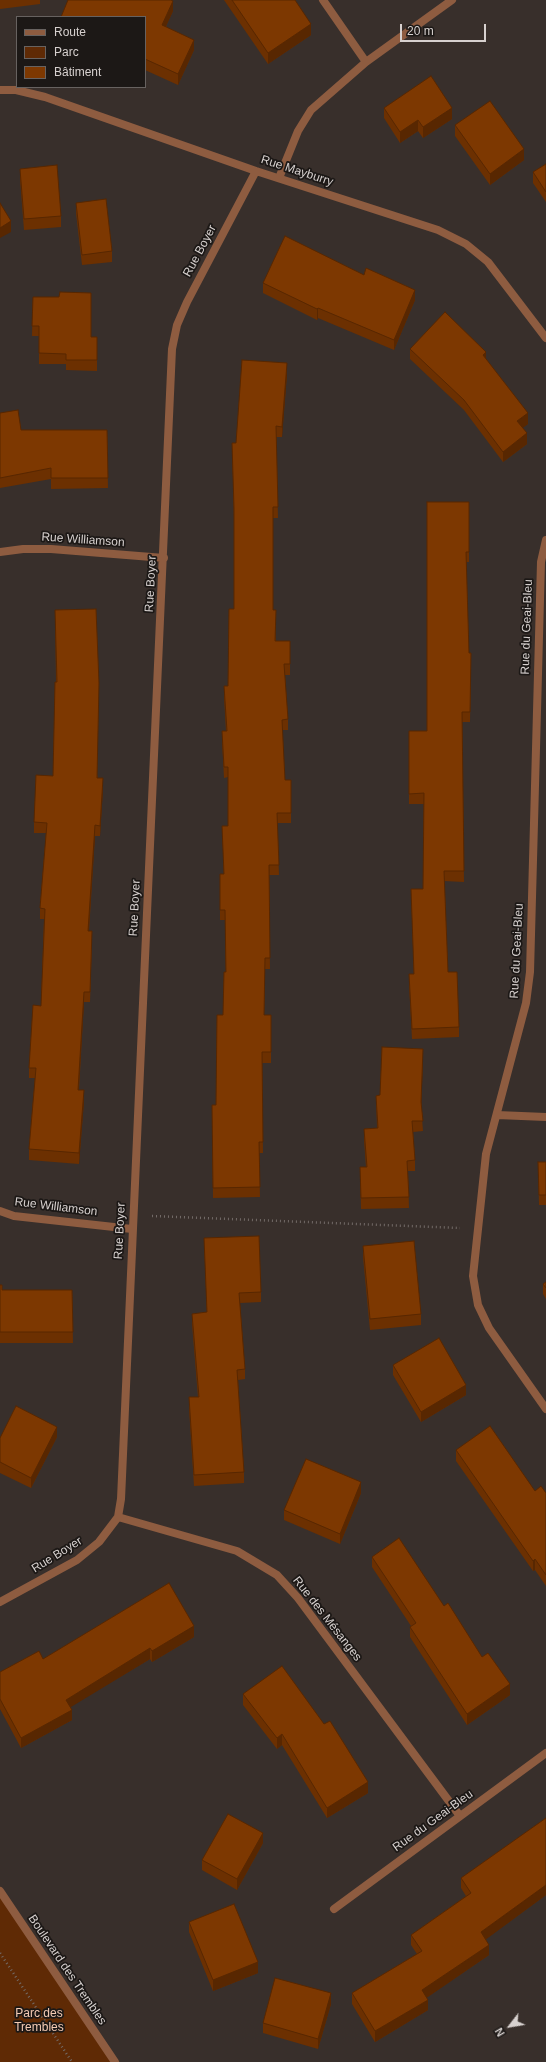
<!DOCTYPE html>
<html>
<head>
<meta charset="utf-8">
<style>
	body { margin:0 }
	#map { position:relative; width:546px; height:2062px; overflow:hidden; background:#382f2b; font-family:Helvetica,sans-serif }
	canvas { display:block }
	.legend { position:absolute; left:16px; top:16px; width:130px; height:72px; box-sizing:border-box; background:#1c1816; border:1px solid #676260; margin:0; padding:5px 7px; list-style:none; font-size:12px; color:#d7d1cf }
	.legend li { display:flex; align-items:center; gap:8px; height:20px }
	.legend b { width:20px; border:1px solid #676260 }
	.north { position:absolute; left:490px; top:2006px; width:40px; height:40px; -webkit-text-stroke:3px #1c1816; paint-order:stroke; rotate:239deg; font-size:11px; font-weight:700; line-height:16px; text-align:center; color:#d7d1cf }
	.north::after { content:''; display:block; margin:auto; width:14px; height:18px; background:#d7d1cf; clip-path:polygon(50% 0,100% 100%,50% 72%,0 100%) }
	.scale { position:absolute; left:400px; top:24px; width:86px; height:18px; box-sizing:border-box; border:2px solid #d7d1cf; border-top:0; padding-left:5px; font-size:12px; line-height:14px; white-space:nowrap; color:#d7d1cf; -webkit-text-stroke:3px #1c1816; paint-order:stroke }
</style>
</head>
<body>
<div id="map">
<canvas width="546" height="2062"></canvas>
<ul class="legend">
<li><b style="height:5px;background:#8e5c40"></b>Route</li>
<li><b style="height:11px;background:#5f2a05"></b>Parc</li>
<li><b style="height:11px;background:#7d3801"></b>Bâtiment</li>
</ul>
<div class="north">N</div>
<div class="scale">20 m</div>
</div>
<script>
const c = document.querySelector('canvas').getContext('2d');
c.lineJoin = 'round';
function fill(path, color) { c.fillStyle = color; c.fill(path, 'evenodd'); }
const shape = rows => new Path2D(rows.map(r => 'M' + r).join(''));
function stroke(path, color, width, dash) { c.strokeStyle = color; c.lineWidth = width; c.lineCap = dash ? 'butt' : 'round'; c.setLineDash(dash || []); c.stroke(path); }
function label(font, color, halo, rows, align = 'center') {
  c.font = font + ' Helvetica,sans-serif'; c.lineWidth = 3.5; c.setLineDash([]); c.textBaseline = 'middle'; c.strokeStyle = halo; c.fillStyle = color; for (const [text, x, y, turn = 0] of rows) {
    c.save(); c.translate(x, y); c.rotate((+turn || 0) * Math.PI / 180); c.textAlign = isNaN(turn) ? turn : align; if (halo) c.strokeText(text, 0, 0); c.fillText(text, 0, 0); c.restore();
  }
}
fill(shape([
	[0,1891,115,2062,0,2062]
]), '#5f2a05');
stroke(shape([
	[152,1216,460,1228],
	[0,1953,72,2062]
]), '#736b68', 2.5, [1, 3]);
stroke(shape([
	[323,0,366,62],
	[0,90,16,90,45,97,256,171,438,230,466,244,488,262,546,338],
	[279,178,298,131,311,110,366,62,452,0],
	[546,540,541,562,530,972,526,1003,486,1154,473,1276,478,1305,489,1328,546,1409],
	[0,552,23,549,51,549,164,558],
	[497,1115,546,1117],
	[0,1211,14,1216,132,1229],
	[118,1517,237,1551,277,1575,298,1598,460,1816],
	[0,1602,77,1560,99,1542,118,1517,121,1499,172,349,177,325,187,302,256,171],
	[0,1891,115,2062],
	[334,1909,546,1753]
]), '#8e5c40', 8);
fill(shape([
	[0,0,40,0,40,4,0,9],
	[224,0,295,0,311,35,268,64],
	[173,11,166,26,194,50,178,85,145,70,145,17],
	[384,108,452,119,423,138,418,131,400,143,384,118],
	[455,125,524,160,490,185,455,136],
	[546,164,546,202,533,183,533,172],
	[20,169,61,216,61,227,24,230,20,179],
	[76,203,112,251,112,262,82,265,76,213],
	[263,283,415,300,394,350,318,318,317,320,263,293],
	[33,297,91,337,97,337,97,371,66,370,66,364,39,364,39,336,32,336],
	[410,349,486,359,528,424,522,428,527,444,503,462,464,410,410,359],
	[287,374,282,437,276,437,278,518,273,518,273,610,276,641,290,641,290,675,285,675,288,719,288,730,282,730,285,780,291,780,291,823,277,823,279,875,269,875,270,969,265,969,264,1015,271,1015,271,1063,262,1063,263,1153,259,1153,260,1197,213,1198,212,1105,216,1105,226,972,225,920,220,920,220,874,224,874,222,826,228,826,228,777,224,778,222,741,222,731,226,731,224,697,224,686,228,686,234,609,234,519,232,443,236,443],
	[0,413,21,430,107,430,108,488,51,489,51,479,0,488],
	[469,502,469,562,466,562,469,653,471,664,470,722,462,722,464,882,444,881,448,972,459,1027,459,1037,412,1039,409,984,409,974,414,974,411,889,423,889,424,804,409,804,409,731,427,731],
	[55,610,98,778,103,789,100,836,95,836,89,931,92,941,90,1002,84,1002,79,1090,84,1101,79,1164,29,1160,29,1149,35,1078,29,1078,29,1068,41,1006,44,919,40,919,40,908,46,833,34,833,34,822,53,776,56,682],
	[423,1059,421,1106,423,1131,413,1132,415,1160,415,1171,408,1171,409,1208,361,1209,360,1167,366,1167,364,1140,364,1129,377,1128,376,1096,380,1095],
	[538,1162,546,1162,546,1205,539,1205],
	[204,1238,261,1292,261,1302,240,1303,245,1369,245,1379,238,1380,244,1472,244,1483,194,1486,189,1408,189,1397,198,1397,192,1324,192,1314,207,1312],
	[363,1246,421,1314,421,1325,370,1330,363,1257],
	[546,1282,546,1299,543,1294,543,1284],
	[0,1285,2,1290,72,1290,73,1343,0,1343],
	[393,1365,466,1395,421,1422,393,1375],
	[57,1437,31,1488,0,1473,0,1438],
	[456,1450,535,1491,546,1493,546,1586,535,1570,533,1571,456,1461],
	[361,1493,340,1544,284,1520,284,1510],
	[372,1557,444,1606,510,1695,467,1725,410,1637,410,1627,411,1626,372,1567],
	[194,1637,152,1662,150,1659,70,1707,72,1720,21,1748,0,1709,0,1672,43,1659],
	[243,1694,368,1793,327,1818,282,1745,277,1749,243,1705],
	[546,1818,546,1895,486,1939,489,1955,426,1998,428,2010,375,2042,352,2004,352,1993,417,1954,411,1945,411,1935,466,1896,461,1888,461,1878],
	[263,1843,237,1890,202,1870,202,1860],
	[189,1922,258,1973,213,1991,189,1932],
	[331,2004,318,2049,263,2033,263,2023]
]), '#6c3001');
fill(shape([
	[173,1,173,11,162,35,162,25],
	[311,24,311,35,268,64,268,53],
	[194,40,194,50,178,85,178,74],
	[452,108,452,119,423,138,423,127],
	[418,120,418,131,400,143,400,132],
	[524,149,524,160,490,185,490,174],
	[11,221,11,232,0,238,0,228],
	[415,290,415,300,394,350,394,340],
	[318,308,318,318,317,320,317,309],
	[486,352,486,362,483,355],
	[287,363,287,374,282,437,282,427],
	[528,413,528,424,517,432,517,421],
	[527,433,527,444,503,462,503,452],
	[103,778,103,789,100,836,100,826],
	[95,825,95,836,88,941,88,931],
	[84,992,84,1002,78,1100,78,1090],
	[423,1049,423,1059,421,1113,421,1102],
	[84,1090,84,1101,79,1164,79,1153],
	[466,1385,466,1395,421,1422,421,1412],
	[57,1427,57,1437,31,1488,31,1478],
	[361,1482,361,1493,340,1544,340,1534],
	[535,1559,535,1570,533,1571,533,1561],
	[194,1626,194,1637,152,1662,152,1651],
	[150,1648,150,1659,66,1710,66,1700],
	[510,1684,510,1695,467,1725,467,1714],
	[72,1710,72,1720,21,1748,21,1738],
	[282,1734,282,1745,277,1749,277,1738],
	[368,1782,368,1793,327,1818,327,1808],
	[263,1833,263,1843,237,1890,237,1879],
	[546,1885,546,1895,481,1943,481,1932],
	[489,1945,489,1955,422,2001,422,1990],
	[258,1962,258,1973,213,1991,213,1980],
	[331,1993,331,2004,318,2049,318,2039],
	[428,2000,428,2010,375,2042,375,2031]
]), '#582701');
const building = shape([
	[68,0,171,0,173,1,162,25,194,40,178,74,145,59,145,17,61,17,68,0],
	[232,0,295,0,311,24,268,53,232,0],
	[431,76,452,108,423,127,418,120,400,132,384,108,431,76],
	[490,101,524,149,490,174,455,125,490,101],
	[546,164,546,192,533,172,546,164],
	[57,165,61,216,24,219,20,169,57,165],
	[106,199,112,251,82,255,76,203,106,199],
	[0,203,11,221,0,228,0,203],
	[285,236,364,275,366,268,415,290,394,340,318,308,317,309,263,283,285,236],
	[60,292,91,293,91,337,97,337,97,360,66,360,66,354,39,353,39,326,32,326,33,297,59,297,60,292],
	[445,312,486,352,483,355,528,413,517,421,527,433,503,452,464,400,410,349,445,312],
	[242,360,287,363,282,427,276,426,278,507,273,507,273,610,276,610,275,641,290,641,290,664,284,664,288,719,282,720,285,780,291,780,291,813,277,813,279,865,269,865,270,958,265,958,264,1015,271,1015,271,1052,262,1052,263,1142,259,1142,260,1187,213,1188,212,1105,216,1105,217,1015,223,1015,224,972,226,972,225,910,220,910,220,874,224,874,222,826,228,826,228,767,224,767,222,731,227,731,224,686,228,686,229,609,234,609,234,508,232,443,236,443,242,360],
	[18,410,21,430,107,430,108,478,51,478,51,468,0,478,0,413,18,410],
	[427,502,469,502,469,552,466,552,469,653,471,653,470,712,462,712,464,871,444,871,448,972,457,972,459,1027,412,1029,409,974,414,974,411,889,423,889,424,793,409,794,409,731,427,731,427,502],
	[96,609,99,683,97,778,103,778,100,826,95,825,88,931,92,931,90,992,84,992,78,1090,84,1090,79,1153,29,1149,36,1068,29,1068,33,1005,41,1006,45,909,40,908,47,823,34,822,36,775,53,776,55,682,57,682,55,610,96,609],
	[382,1047,423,1049,421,1102,423,1121,412,1121,415,1160,407,1161,409,1197,361,1198,360,1167,367,1167,364,1129,378,1128,376,1096,380,1095,382,1047],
	[538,1162,546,1162,546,1195,539,1195,538,1162],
	[259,1236,261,1292,239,1293,245,1369,237,1370,244,1472,194,1475,189,1397,199,1397,192,1314,207,1312,204,1238,259,1236],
	[414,1241,421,1314,370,1319,363,1246,414,1241],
	[546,1282,546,1288,543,1284,546,1282],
	[0,1285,2,1285,2,1290,72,1290,73,1332,0,1332,0,1285],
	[439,1338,466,1385,421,1412,393,1365,439,1338],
	[16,1406,57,1427,31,1478,0,1462,0,1438,16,1406],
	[490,1426,535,1491,541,1486,546,1493,546,1575,535,1559,533,1561,456,1450,490,1426],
	[306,1459,361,1482,340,1534,284,1510,306,1459],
	[399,1538,444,1606,448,1603,482,1657,488,1653,510,1684,467,1714,410,1627,416,1623,372,1557,399,1538],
	[169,1583,194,1626,152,1651,150,1648,66,1700,72,1710,21,1738,0,1699,0,1672,39,1651,43,1659,169,1583],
	[282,1666,324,1724,330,1721,368,1782,327,1808,282,1734,277,1738,243,1694,282,1666],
	[228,1814,263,1833,237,1879,202,1860,228,1814],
	[546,1818,546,1885,481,1932,489,1945,422,1990,428,2000,375,2031,352,1993,422,1951,411,1935,471,1893,461,1878,546,1818],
	[234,1904,258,1962,213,1980,189,1922,234,1904],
	[275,1978,331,1993,318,2039,263,2023,275,1978]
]);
fill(building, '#7d3801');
stroke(building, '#582701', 1);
label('12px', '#d7d1cf', '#1c1816', [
	["Rue Mayburry",297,171,18],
	["Rue Boyer",200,251,-62],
	["Rue Williamson",83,540,4],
	["Rue Boyer",151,584,-87],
	["Rue du Geai-Bleu",527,627,-88],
	["Rue Boyer",135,908,-87],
	["Rue du Geai-Bleu",517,951,-87],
	["Rue Williamson",56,1207,7],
	["Rue Boyer",120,1231,-87],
	["Rue Boyer",57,1555,-32],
	["Rue des Mésanges",327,1619,52],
	["Rue du Geai-Bleu",433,1821,-36],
	["Boulevard des Trembles",67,1970,56]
]);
label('12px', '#f5cbb4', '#1c1816', [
	["Parc des",39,2014],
	["Trembles",39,2028]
]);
</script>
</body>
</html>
